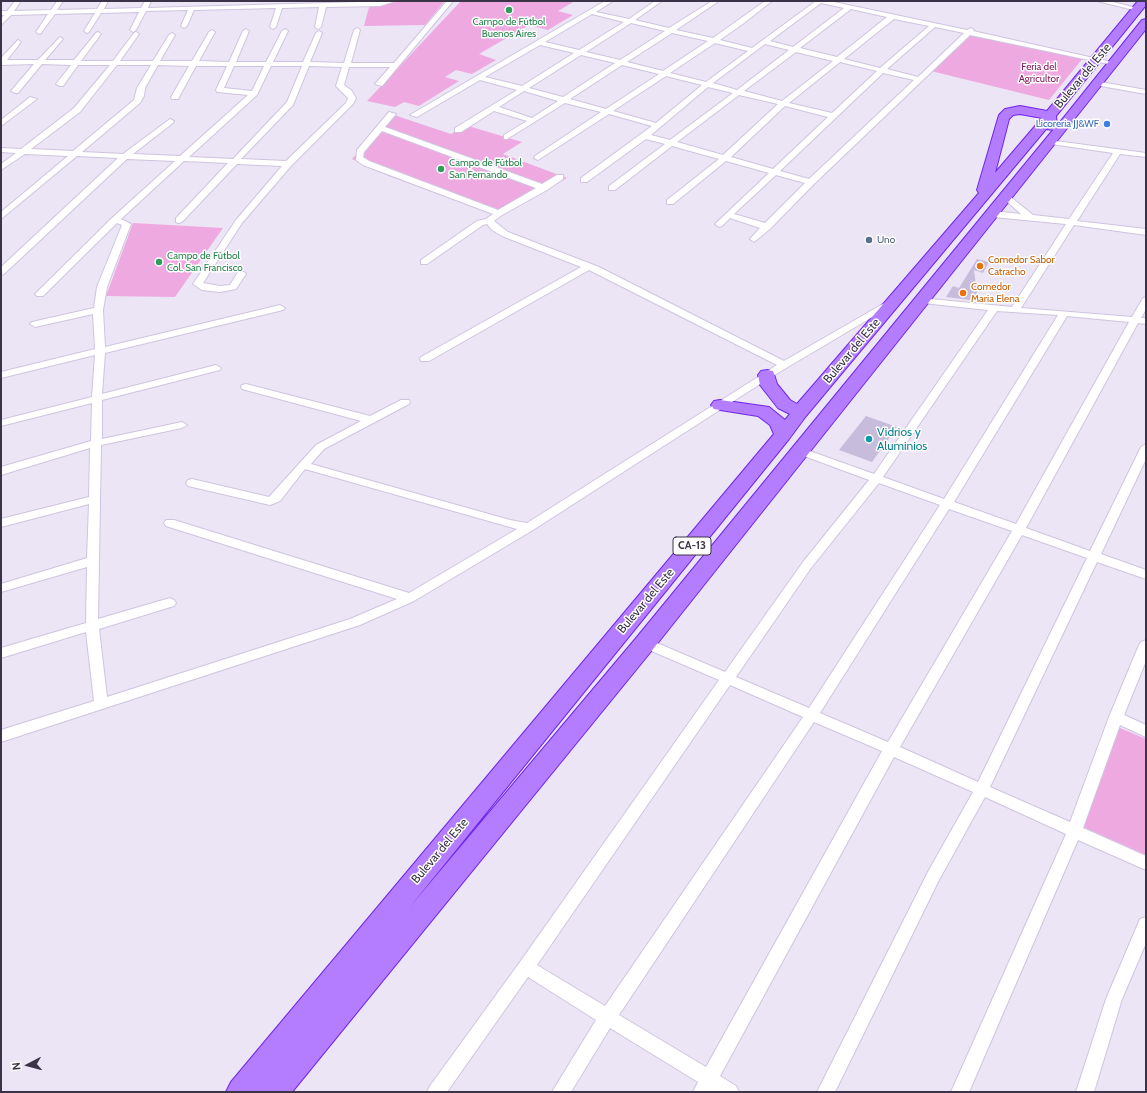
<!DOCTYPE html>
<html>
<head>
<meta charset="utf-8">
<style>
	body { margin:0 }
	#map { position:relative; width:1147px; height:1093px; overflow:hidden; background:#ece5f5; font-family:Cabin,sans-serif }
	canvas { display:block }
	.frame { position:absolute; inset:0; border:2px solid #3b3448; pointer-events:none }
	.north { position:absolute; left:8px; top:1045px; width:40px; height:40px; -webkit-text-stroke:3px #fff; paint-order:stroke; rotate:264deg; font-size:11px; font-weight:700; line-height:16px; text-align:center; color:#3b3448 }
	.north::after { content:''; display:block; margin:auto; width:14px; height:18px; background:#3b3448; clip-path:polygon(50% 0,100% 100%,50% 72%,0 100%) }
</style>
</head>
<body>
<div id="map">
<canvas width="1147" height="1093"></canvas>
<div class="frame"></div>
<div class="north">N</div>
</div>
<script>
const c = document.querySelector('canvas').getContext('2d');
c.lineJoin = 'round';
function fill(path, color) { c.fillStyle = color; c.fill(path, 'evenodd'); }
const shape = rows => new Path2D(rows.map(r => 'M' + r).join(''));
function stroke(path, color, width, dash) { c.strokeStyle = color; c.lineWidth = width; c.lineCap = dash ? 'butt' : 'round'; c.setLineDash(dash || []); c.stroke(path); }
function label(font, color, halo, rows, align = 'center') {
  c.font = font + ' Cabin,sans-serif'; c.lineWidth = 3; c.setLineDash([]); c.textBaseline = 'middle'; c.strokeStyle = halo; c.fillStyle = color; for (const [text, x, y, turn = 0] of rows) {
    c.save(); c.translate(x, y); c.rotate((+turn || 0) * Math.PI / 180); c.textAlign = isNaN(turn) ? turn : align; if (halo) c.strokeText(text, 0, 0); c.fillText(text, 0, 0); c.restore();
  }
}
fill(shape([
	[375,1,445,1,425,25,364,26,369,7,373,7],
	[461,1,575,1,558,11,573,15,548,30,529,25,479,54,496,60,472,74,456,70,445,77,459,81,419,106,404,102,395,107,367,101],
	[971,34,1083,58,1049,100,931,71],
	[394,115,451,134,465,125,522,142,503,154,567,178,499,216,389,176,352,159],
	[133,223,223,228,175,297,106,296],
	[1113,725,1146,739,1146,855,1074,823]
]), '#eea9e1');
fill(shape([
	[977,259,989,262,983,273,974,270,978,301,946,297,953,286,959,288],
	[866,416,897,427,872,462,839,450]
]), '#c7bcdb');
const minor = shape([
	[15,1,21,1,14,11,51,10,57,1,63,1,57,10,97,9,102,1,108,1,104,9,141,8,145,1,151,1,148,8,396,1,380,6,326,7,321,27,318,29,315,27,319,7,282,8,276,27,273,29,270,27,276,8,194,10,187,26,184,28,181,26,188,10,146,11,136,30,133,32,130,30,139,12,101,13,89,32,87,33,84,31,95,13,55,14,41,33,39,34,36,32,48,14,11,15,1,25,1,19,4,15,1,15,1,11,7,11,15,1],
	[447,1,453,1,382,86,375,84,390,67,349,67,344,85,351,90,356,98,353,104,291,166,242,223,203,283,220,286,230,285,238,272,244,272,246,274,236,289,220,292,202,290,193,284,236,220,282,166,237,164,182,222,179,223,176,222,176,218,228,163,184,161,121,219,131,224,107,287,103,310,105,347,280,305,285,308,283,310,105,353,102,394,216,365,221,368,220,370,102,400,102,439,182,422,187,425,182,428,101,445,98,619,170,598,174,600,176,603,174,606,99,629,107,697,350,619,397,599,166,526,164,523,166,520,174,520,409,593,517,529,305,469,280,501,270,505,188,486,186,483,188,480,192,479,269,497,316,445,361,421,242,389,241,387,242,385,246,384,370,416,401,400,409,400,410,402,409,404,324,449,311,464,510,520,527,523,777,365,589,270,429,361,421,361,420,359,421,357,581,267,502,236,492,230,487,224,483,225,427,264,421,264,421,260,477,221,486,219,493,214,363,165,356,160,357,150,389,112,396,114,385,127,542,184,557,175,563,175,563,179,547,190,502,215,494,221,508,232,599,267,784,361,888,301,891,300,896,303,771,377,533,530,414,601,360,625,1,742,1,730,94,701,86,632,1,658,1,648,86,623,87,567,1,592,1,584,87,558,89,504,1,527,1,519,89,497,90,448,1,475,1,467,91,441,92,403,1,426,1,420,92,397,95,355,1,378,1,372,95,349,93,314,35,327,30,324,32,322,94,308,97,287,122,225,117,223,43,296,37,296,35,294,112,218,175,161,127,159,4,274,1,275,1,267,118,158,77,156,1,219,1,212,68,156,25,154,1,170,1,164,16,153,1,152,1,148,21,149,74,108,110,65,78,65,63,86,60,86,56,84,71,65,42,64,18,93,15,93,11,91,34,64,1,65,1,58,18,40,21,42,7,60,38,60,60,37,63,39,45,60,74,60,96,33,98,32,101,34,81,61,113,61,134,33,136,32,139,34,120,61,153,61,169,35,172,33,175,35,160,61,192,61,209,32,212,30,215,32,199,61,229,62,243,31,246,29,249,31,236,62,266,62,282,31,285,29,288,31,273,62,303,62,316,33,319,31,322,33,310,62,344,63,354,30,357,28,360,30,351,63,394,63,447,1],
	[117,65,151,65,137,88,134,100,73,151,31,149,80,112,117,65],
	[158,65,189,66,171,97,172,99,178,99,196,66,227,66,216,90,217,92,248,95,180,156,133,154,173,123,174,121,170,119,123,154,82,152,140,103,144,96,145,88,158,65],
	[234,66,264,66,252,91,224,88,234,66],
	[271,66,302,66,287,102,233,159,189,157,257,95,271,66],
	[309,66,342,67,336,86,348,98,346,103,286,161,241,159,293,105,309,66],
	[382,131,536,188,498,210,369,161,363,157,364,152,382,131],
	[605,1,613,1,596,12,629,19,655,1,662,1,635,20,669,28,712,1,719,1,676,30,713,38,765,1,772,1,744,23,720,40,752,48,816,1,829,1,967,30,971,28,974,30,973,31,1116,63,1113,65,970,35,814,184,770,229,754,242,750,239,760,228,730,218,722,226,719,227,715,224,769,173,726,161,673,204,667,204,667,200,719,159,672,146,615,190,609,190,609,186,665,144,646,139,587,182,581,182,581,178,652,126,609,114,538,160,534,158,535,156,601,112,565,103,507,139,504,139,504,135,527,121,494,111,461,132,455,132,455,128,517,90,480,80,417,117,410,115,605,1],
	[821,3,844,8,793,47,770,41,821,3],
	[851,9,887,17,837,57,800,48,851,9],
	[592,14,624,22,579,50,545,42,592,14],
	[894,19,929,26,880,68,844,59,894,19],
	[631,23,665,31,620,60,586,52,631,23],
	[935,27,964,33,918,77,887,69,935,27],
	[672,33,708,41,663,71,627,62,672,33],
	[715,43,748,51,706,82,670,73,715,43],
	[765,44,789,50,737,90,713,83,765,44],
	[540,45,574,53,522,86,485,77,540,45],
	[796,52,833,61,782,101,744,91,796,52],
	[581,55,615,63,563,97,529,88,581,55],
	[840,62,877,71,832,113,789,103,840,62],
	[622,65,659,74,606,109,570,99,622,65],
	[883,73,914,80,809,179,780,171,883,73],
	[666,76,702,85,656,123,613,111,666,76],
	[708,87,733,93,670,140,651,135,708,87],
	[524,91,558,101,532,118,499,107,524,91],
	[739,95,778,104,723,155,677,142,739,95],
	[785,106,828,117,773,169,731,157,785,106],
	[776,175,805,183,765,223,734,214,776,175],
	[1097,1,1109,1,1141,9,1138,11,1097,1],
	[1095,81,1146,90,1146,94,1095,85,1095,81],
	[30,97,37,99,1,126,1,120,30,97],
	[1048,140,1146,153,1146,157,1120,154,1077,221,1146,229,1146,235,1074,225,1021,308,1132,317,1143,298,1146,297,1146,309,1141,318,1146,318,1146,324,1138,323,1026,528,1090,551,1141,447,1146,444,1146,459,1101,554,1146,570,1146,579,1097,562,990,787,1070,822,1109,717,1139,645,1141,642,1146,640,1146,661,1124,715,1146,725,1146,737,1120,725,1083,828,1146,856,1146,870,1078,840,969,1092,951,1092,1066,834,985,797,939,880,835,1092,817,1092,929,870,973,792,894,757,720,1076,736,1086,739,1092,693,1092,698,1082,610,1028,571,1092,552,1092,596,1020,528,977,447,1092,427,1092,430,1086,520,962,719,680,640,646,638,643,640,640,645,638,650,640,725,672,803,562,869,480,796,453,794,451,796,449,804,449,874,474,988,310,923,303,920,302,920,298,1012,307,1066,224,993,217,989,214,993,211,1021,214,1004,199,1004,195,1007,194,1033,215,1069,219,1113,153,1051,144,1047,142,1048,140],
	[997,311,1058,315,944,499,883,477,997,311],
	[1067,316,1129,322,1016,524,954,502,1067,316],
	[879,483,940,505,809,708,736,677,811,568,879,483],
	[949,509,1012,531,888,742,820,713,949,509],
	[1022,535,1087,558,978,782,900,747,1022,535],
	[730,685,803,717,605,1006,537,965,730,685],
	[814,722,882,751,706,1067,619,1015,814,722],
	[1146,917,1146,943,1122,999,1094,1092,1076,1092,1106,999,1140,919,1146,917]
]);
const trunk = shape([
	[1138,1,1146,1,1146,5,1056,116,1057,126,1142,20,1146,19,1146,29,653,649,292,1092,226,1092,231,1082,774,434,770,425,758,416,714,409,711,405,714,401,720,400,769,407,785,420,790,414,778,408,760,385,758,375,761,371,767,370,773,371,777,384,790,400,797,404,979,193,977,190,999,115,1005,109,1020,106,1047,111,1138,1],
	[1020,114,1042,118,995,173,1009,119,1013,115,1020,114],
	[1046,129,1053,130,637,637,409,908,789,439,806,416,1046,129]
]);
stroke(minor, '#cfc4df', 2);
stroke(trunk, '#7025ef', 2);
fill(minor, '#fff');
fill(trunk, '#b47dff');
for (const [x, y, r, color] of [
	[509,10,4,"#2e9e5b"],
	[1107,124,4,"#3f7fe0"],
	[441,169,4,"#2e9e5b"],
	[869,240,4,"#5c6f8a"],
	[159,262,4,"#2e9e5b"],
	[980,266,4,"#e8710a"],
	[963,293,4,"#e8710a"],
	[869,439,4,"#0f9aa8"]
]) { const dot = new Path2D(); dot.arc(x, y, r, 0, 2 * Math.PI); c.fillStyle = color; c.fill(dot); stroke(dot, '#fff', 1.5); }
label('10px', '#27864d', '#fff', [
	["Campo de Fútbol",509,22,"center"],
	["Buenos Aires",509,34,"center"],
	["Campo de Fútbol",449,163],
	["San Fernando",449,175],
	["Campo de Fútbol",167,256],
	["Col. San Francisco",167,268]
], 'left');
label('10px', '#81205e', '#fff', [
	["Feria del",1039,67],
	["Agricultor",1039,79]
]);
label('10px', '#366cbe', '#fff', [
	["Licoreria JJ&WF",1099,124]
], 'right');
label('10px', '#4e5e75', '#fff', [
	["Uno",877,240]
], 'left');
label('10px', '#c56008', '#fff', [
	["Comedor Sabor",988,260],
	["Catracho",988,272],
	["Comedor",971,287],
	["Maria Elena",971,299]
], 'left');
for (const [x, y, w] of [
	[692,546,38]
]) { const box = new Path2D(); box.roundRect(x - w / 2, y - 9, w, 18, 3); c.fillStyle = '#fff'; c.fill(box); stroke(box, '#3b3448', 1); }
label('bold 11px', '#3b3448', null, [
	["CA-13",692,546]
]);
label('12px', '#3b3448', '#fff', [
	["Bulevar del Este",1083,76,-50],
	["Bulevar del Este",852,351,-50],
	["Bulevar del Este",646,601,-50],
	["Bulevar del Este",440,851,-50]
]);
label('12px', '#0d838f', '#fff', [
	["Vidrios y",877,432],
	["Aluminios",877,446]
], 'left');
</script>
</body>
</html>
